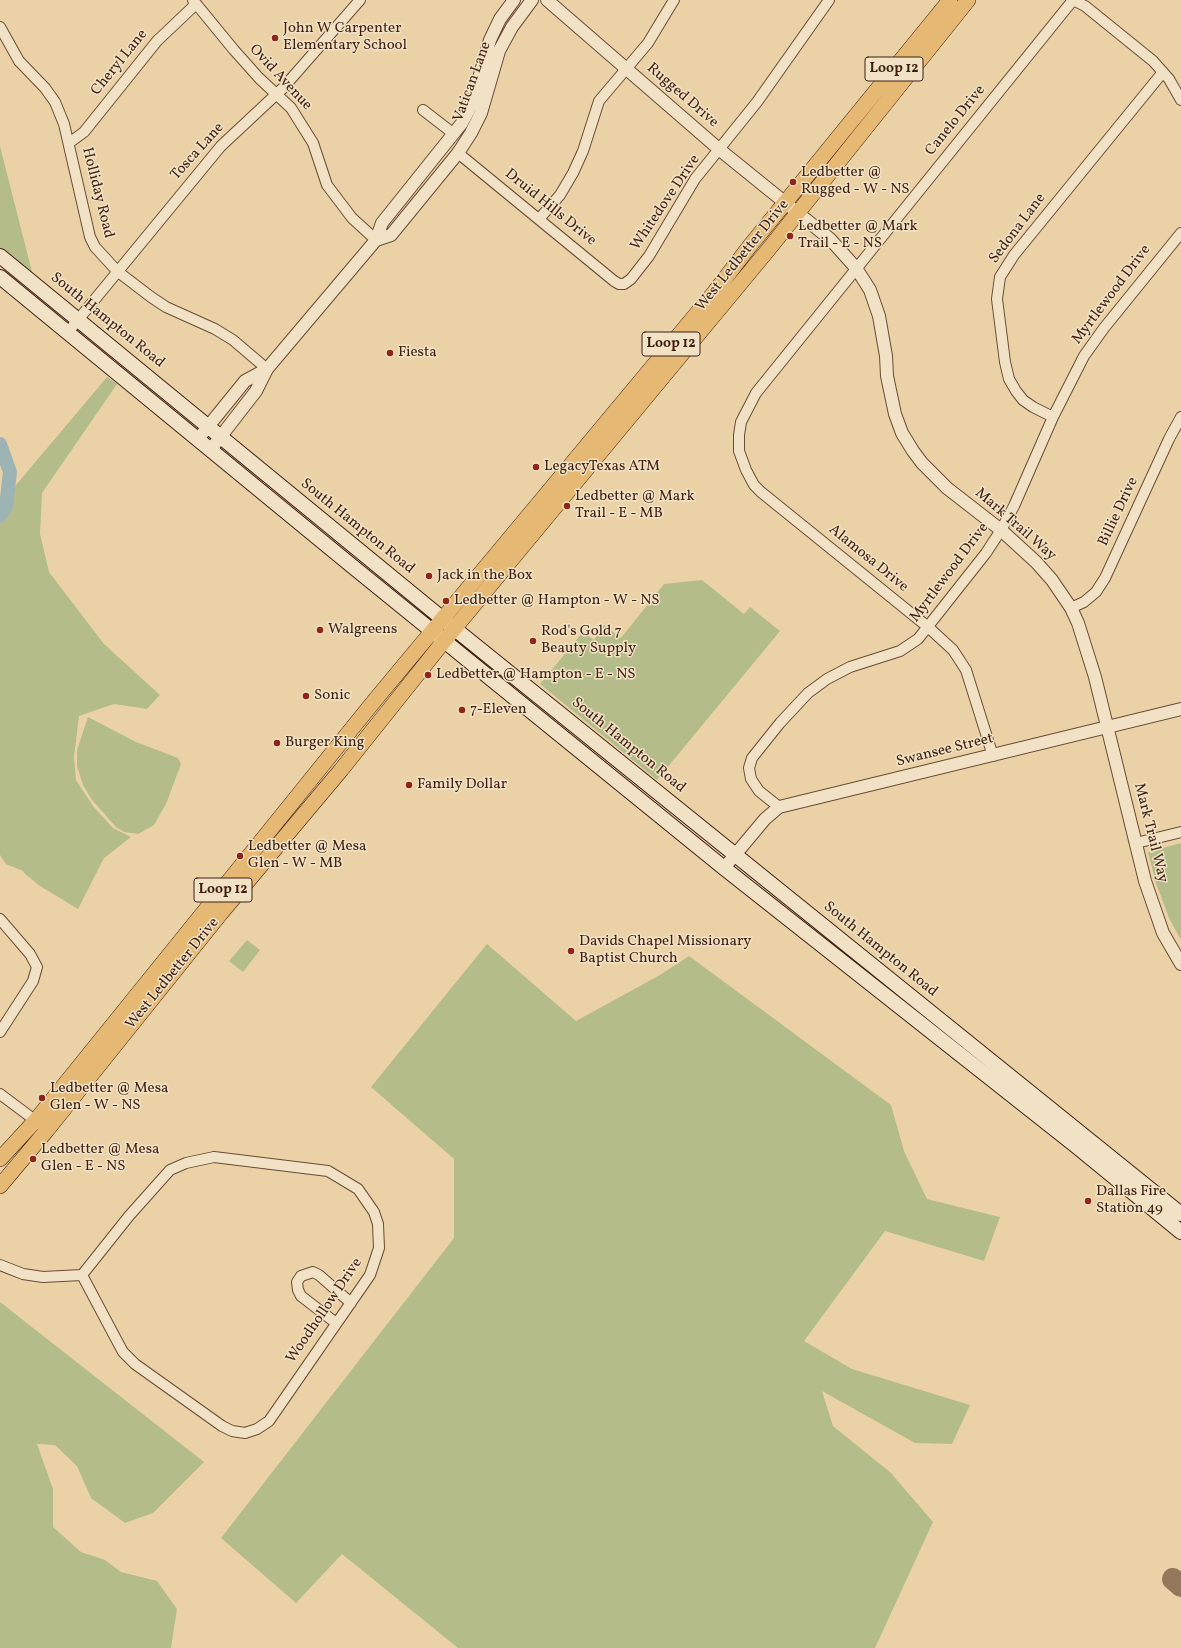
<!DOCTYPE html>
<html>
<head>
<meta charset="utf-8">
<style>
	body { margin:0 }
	canvas { display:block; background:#ead2a6 }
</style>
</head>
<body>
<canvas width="1181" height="1648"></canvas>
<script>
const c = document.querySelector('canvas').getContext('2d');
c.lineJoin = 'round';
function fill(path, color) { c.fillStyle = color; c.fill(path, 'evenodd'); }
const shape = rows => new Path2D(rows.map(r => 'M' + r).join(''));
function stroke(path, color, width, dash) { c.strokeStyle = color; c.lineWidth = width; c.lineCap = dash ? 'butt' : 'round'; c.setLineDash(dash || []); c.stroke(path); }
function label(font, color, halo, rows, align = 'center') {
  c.font = font + ' Vollkorn,serif'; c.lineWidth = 3; c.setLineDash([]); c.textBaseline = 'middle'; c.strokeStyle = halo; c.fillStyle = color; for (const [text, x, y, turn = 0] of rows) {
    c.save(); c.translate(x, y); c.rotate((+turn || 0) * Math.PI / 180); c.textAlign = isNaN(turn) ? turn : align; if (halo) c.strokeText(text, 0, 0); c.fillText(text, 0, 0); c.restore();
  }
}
fill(shape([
	[0,146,33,276,0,248],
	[107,377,117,384,42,493,40,534,49,572,104,644,160,695,147,709,114,704,79,716,74,757,76,780,93,806,113,828,131,837,104,858,78,909,40,886,25,874,23,871,6,864,0,855,0,519,2,516,0,504],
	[702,580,744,614,750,607,780,631,657,780,540,684,583,632,594,640,604,625,621,638,664,584],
	[88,717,136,742,178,758,181,764,166,804,154,825,138,834,124,832,116,827,92,800,83,785,77,766,77,750],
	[1181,843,1181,940,1169,918,1156,883,1148,852],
	[247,940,260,950,243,972,229,961],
	[487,944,576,1021,660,975,689,956,891,1105,904,1151,927,1199,1000,1217,984,1261,885,1231,804,1341,852,1369,970,1405,952,1444,915,1443,822,1391,833,1426,891,1473,933,1522,875,1648,458,1648,342,1554,296,1603,221,1538,454,1238,454,1159,371,1087],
	[0,1302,204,1462,153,1513,125,1523,91,1498,77,1466,55,1445,37,1444,53,1489,53,1527,81,1552,105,1560,121,1572,157,1581,177,1609,171,1648,0,1648]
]), '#b4bd89');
stroke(shape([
	[0,444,10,472,6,506,0,516]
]), '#9eb4b4', 14);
stroke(shape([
	[1173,1579,1181,1586]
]), '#94785b', 22);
const minor = shape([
	[193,0,234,50,259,78,291,108,313,143,327,185,352,218,376,240],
	[1073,0,1085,6,1153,61,1169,79,1181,100],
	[0,27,19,61,45,88,55,102,64,124,90,237,95,247,117,271,151,297,166,307,215,329,233,340,267,369],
	[423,110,454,134],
	[69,143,84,132,157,41,196,4],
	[458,153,614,281,619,284,624,284,631,279,649,256,695,179,757,102,829,0],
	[539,219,560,195,573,173,583,151,599,101,648,43,674,0],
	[68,332,221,146,283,88,360,0],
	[1053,417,1033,407,1023,400,1016,391,1009,379,1005,362,997,299,1000,277,1014,255,1163,72],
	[1071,608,1084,602,1096,592,1105,578,1169,439,1181,417],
	[993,756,966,670,953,650,928,627,761,492,754,485,746,470,739,451,739,435,741,422,756,393,1073,0],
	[779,807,759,791,751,779,749,768,752,758,780,723,808,693,827,679,850,667,900,651,918,639,986,553,1001,530,1014,506,1053,417,1084,356,1104,328,1181,233],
	[1136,843,1181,832],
	[0,919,30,954,37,967,33,981,0,1032],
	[0,1094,40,1124],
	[214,1157,328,1171,358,1189,374,1212,378,1224,379,1248,370,1275,269,1421,257,1429,245,1433,232,1431,222,1426,135,1364,123,1352,116,1339,82,1275,129,1216,170,1170,186,1163,214,1157],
	[0,1265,23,1274,43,1277,82,1275],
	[336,1323,301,1296,298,1290,297,1282,301,1276,313,1272,319,1275,351,1303]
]);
const tertiary = shape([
	[547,0,720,150,830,239,856,268,870,290,879,316,886,356,887,376,895,414,902,433,913,451,922,463,947,488,1001,530,1036,562,1052,580,1071,608,1078,623,1095,677,1145,881,1163,933,1181,964],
	[376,240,391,235,458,153,471,133,481,113,499,51,512,27,532,0],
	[198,439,245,381,267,369],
	[211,449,256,391,267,369,376,240,382,223,462,123,471,106,490,40,500,19,514,0],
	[724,868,765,819,779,807,1181,709]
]);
const secondary = shape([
	[0,256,455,629,1181,1214],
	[0,277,352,566,724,868,1076,1146,1181,1232]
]);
const primary = shape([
	[0,1159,36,1120,375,700,713,294,749,247,950,0],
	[0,1186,47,1130,221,913,341,770,444,641,768,250,968,0]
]);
stroke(minor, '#6a4c36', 12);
stroke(tertiary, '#6a4c36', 14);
stroke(secondary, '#3f1f10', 16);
stroke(primary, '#3f1f10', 16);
stroke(minor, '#f1e2c5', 10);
stroke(tertiary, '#f1e2c5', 12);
stroke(secondary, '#f1e2c5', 14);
stroke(primary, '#e5b973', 15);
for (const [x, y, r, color] of [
	[275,38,4,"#8f2418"],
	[793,182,4,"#8f2418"],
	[790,236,4,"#8f2418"],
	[390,353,4,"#8f2418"],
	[536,467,4,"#8f2418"],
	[567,506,4,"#8f2418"],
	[429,576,4,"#8f2418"],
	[446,601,4,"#8f2418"],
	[320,630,4,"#8f2418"],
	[533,641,4,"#8f2418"],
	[428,675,4,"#8f2418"],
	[306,696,4,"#8f2418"],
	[462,710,4,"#8f2418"],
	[277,743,4,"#8f2418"],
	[409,785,4,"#8f2418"],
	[240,856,4,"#8f2418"],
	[571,951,4,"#8f2418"],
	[42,1098,4,"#8f2418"],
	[33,1159,4,"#8f2418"],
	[1088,1201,4,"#8f2418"]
]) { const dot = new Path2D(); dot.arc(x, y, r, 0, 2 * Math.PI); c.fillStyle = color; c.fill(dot); stroke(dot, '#f1e2c5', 1.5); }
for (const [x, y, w] of [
	[894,69,58],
	[671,344,58],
	[223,890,58]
]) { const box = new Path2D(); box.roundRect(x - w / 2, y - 12, w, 24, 3); c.fillStyle = '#f1e2c5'; c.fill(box); stroke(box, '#3f1f10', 1); }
label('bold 14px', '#3f1f10', null, [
	["Loop 12",894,69],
	["Loop 12",671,344],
	["Loop 12",223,890]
]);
label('15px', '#3f1f10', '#f1e2c5', [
	["John W Carpenter",283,29],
	["Elementary School",283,46],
	["Ledbetter @",801,173],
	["Rugged - W - NS",801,190],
	["Ledbetter @ Mark",798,227],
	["Trail - E - NS",798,244],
	["Fiesta",398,353],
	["LegacyTexas ATM",544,467],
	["Ledbetter @ Mark",575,497],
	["Trail - E - MB",575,514],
	["Jack in the Box",437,576],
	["Ledbetter @ Hampton - W - NS",454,601],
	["Walgreens",328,630],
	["Rod's Gold 7",541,632],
	["Beauty Supply",541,649],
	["Ledbetter @ Hampton - E - NS",436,675],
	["Sonic",314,696],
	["7-Eleven",470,710],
	["Burger King",285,743],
	["Family Dollar",417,785],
	["Ledbetter @ Mesa",248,847],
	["Glen - W - MB",248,864],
	["Davids Chapel Missionary",579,942],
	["Baptist Church",579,959],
	["Ledbetter @ Mesa",50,1089],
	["Glen - W - NS",50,1106],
	["Ledbetter @ Mesa",41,1150],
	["Glen - E - NS",41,1167],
	["Dallas Fire",1096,1192],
	["Station 49",1096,1209]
], 'left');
label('15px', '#3f1f10', '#f1e2c5', [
	["Cheryl Lane",120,63,-51],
	["Ovid Avenue",280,78,47],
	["Vatican Lane",473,82,-70],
	["Rugged Drive",682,96,41],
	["Canelo Drive",956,121,-51],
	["Tosca Lane",198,152,-48],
	["Holliday Road",97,193,76],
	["Whitedove Drive",666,203,-56],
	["Druid Hills Drive",550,208,39],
	["Sedona Lane",1018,229,-53],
	["West Ledbetter Drive",743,256,-51],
	["Myrtlewood Drive",1112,295,-53],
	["South Hampton Road",107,321,39],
	["Billie Drive",1119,512,-65],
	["Mark Trail Way",1015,525,41],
	["South Hampton Road",357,527,39],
	["Alamosa Drive",868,559,39],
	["Myrtlewood Drive",950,573,-53],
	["South Hampton Road",628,746,39],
	["Swansee Street",945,751,-14],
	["Mark Trail Way",1150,833,76],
	["South Hampton Road",880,950,39],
	["West Ledbetter Drive",173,974,-51],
	["Woodhollow Drive",325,1311,-56]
]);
</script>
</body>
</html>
